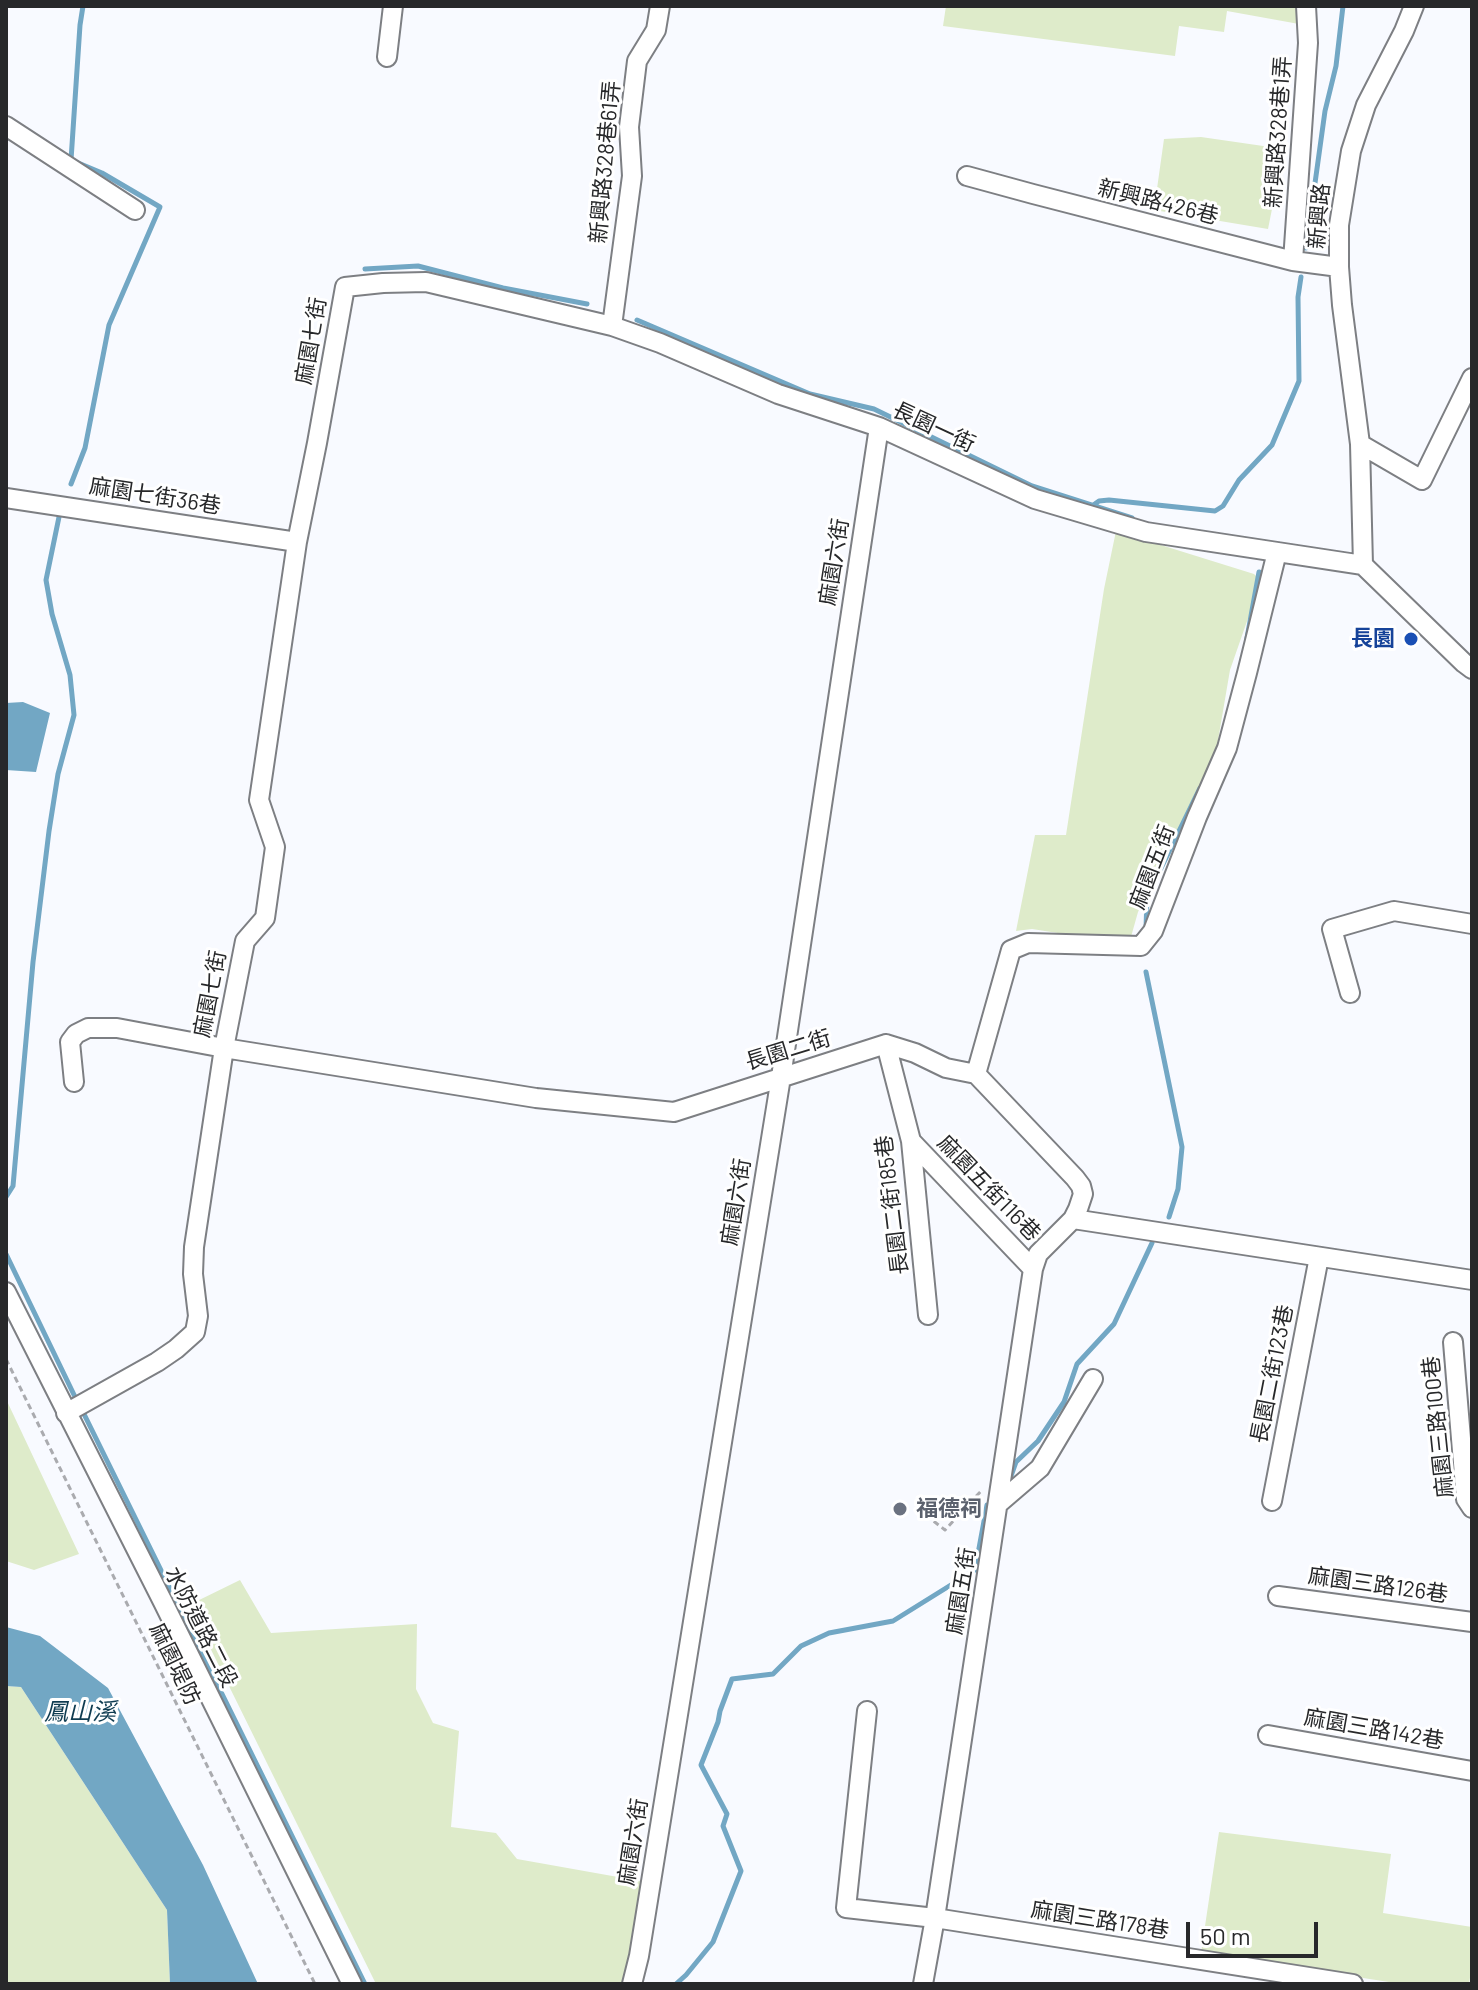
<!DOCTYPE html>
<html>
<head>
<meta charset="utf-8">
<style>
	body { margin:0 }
	#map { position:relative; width:1478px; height:1990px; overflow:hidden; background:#f8faff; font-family:Barlow,sans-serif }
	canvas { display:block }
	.frame { position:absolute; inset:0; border:8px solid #27282a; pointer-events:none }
	.scale { position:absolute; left:1186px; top:1922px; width:132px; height:36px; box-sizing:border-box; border:4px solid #27282a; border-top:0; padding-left:10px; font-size:24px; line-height:28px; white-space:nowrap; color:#27282a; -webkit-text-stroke:6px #fff; paint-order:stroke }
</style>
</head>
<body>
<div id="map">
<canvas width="1478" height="1990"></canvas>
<div class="frame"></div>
<div class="scale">50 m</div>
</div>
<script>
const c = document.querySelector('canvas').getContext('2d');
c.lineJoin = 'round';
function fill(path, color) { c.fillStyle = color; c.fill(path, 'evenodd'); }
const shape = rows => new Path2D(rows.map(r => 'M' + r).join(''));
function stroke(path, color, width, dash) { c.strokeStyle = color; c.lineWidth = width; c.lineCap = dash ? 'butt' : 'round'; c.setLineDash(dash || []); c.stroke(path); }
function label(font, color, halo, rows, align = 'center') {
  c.font = font + ' Barlow,"Noto Sans TC",sans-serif'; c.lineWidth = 6; c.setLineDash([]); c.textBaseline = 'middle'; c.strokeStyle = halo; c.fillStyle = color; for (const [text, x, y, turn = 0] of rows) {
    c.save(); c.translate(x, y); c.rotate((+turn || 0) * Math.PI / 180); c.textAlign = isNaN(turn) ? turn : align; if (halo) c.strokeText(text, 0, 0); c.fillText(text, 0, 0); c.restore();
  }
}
fill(shape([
	[946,6,1298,6,1299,24,1227,11,1224,32,1179,26,1175,56,943,26],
	[1201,137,1284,149,1268,229,1154,210,1164,139],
	[1116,531,1254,574,1261,581,1230,670,1216,752,1138,912,1129,944,1032,929,1016,931,1035,835,1066,835,1104,589],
	[6,1399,79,1554,34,1570,6,1561],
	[240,1580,271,1633,417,1624,416,1689,433,1723,459,1731,451,1827,496,1833,517,1859,646,1882,622,1984,376,1984,189,1605],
	[6,1686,21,1687,167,1910,170,1984,6,1984],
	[1219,1832,1391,1854,1383,1913,1472,1927,1472,1965,1469,1984,1402,1984,1201,1953]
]), '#deebca');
fill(shape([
	[23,702,50,713,36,772,6,770,6,703],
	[6,1627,40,1636,108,1688,203,1865,258,1984,170,1984,167,1910,21,1687,6,1686]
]), '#72a7c4');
stroke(shape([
	[1306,248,1325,111,1336,66,1343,6],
	[365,269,418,266,503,288,587,304],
	[637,320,810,394,874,409,1032,486,1132,518],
	[71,484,85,448,109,325,160,207,102,173,71,160,80,25,83,6],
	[1092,506,1099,501,1109,500,1215,511,1223,506,1239,480,1272,445,1299,381,1298,297,1301,277],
	[1247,638,1259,572],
	[1146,929,1147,897,1200,788],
	[1146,972,1182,1147,1178,1189,1169,1217],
	[6,1197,13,1186,33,962,49,831,58,774,74,715,70,675,52,614,46,580,59,517],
	[6,1254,77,1401],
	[82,1410,365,1984],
	[1010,1479,1016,1462,1038,1441,1064,1402,1077,1364,1114,1324,1152,1243],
	[676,1984,686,1975,713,1942,741,1871,723,1826,727,1814,701,1765,718,1722,720,1711,732,1679,773,1674,801,1646,829,1633,893,1621,975,1570,987,1505]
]), '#72a7c4', 5);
const minor = shape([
	[387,57,393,6],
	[6,126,135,210],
	[967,176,1033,194,1293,261,1339,267],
	[1293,261,1308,43,1306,6],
	[612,326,632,176,629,127,637,61,656,30,660,6],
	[1360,444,1422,480,1472,378],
	[6,498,297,542],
	[1363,565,1360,444,1342,305,1339,267,1339,225,1351,151,1366,105,1404,31,1414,6],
	[1350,993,1332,929,1394,911,1472,924],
	[886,1044,911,1141,928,1315],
	[976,1074,1011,950,1028,943,1141,946,1153,931,1197,817,1227,748,1247,673,1277,552],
	[74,1082,70,1042,76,1034,88,1028,117,1028,224,1048,536,1098,674,1112,886,1044,915,1053,946,1068,976,1074,1075,1178,1081,1186,1083,1194,1078,1209,1073,1219,1038,1254,1033,1269,935,1918,923,1984],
	[911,1141,1033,1269],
	[1073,1219,1472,1280],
	[6,1292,163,1602,352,1984],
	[1453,1342,1466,1499,1472,1508],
	[66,1413,157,1362,176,1349,195,1332,198,1316,193,1274,194,1247,224,1048,245,941,265,918,275,847,259,800,297,542,317,443,345,287,383,283,426,282,612,326,660,343,778,394,879,427,1035,499,1146,532,1363,565,1464,663,1472,669],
	[1272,1501,1319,1257],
	[998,1504,1040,1468,1093,1379],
	[1278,1596,1472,1622],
	[867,1711,846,1908,935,1918,1353,1984],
	[1268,1735,1472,1771],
	[632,1984,639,1956,781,1077,879,427]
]);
stroke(minor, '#7d7f83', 22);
stroke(shape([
	[6,1359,315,1984],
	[918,1509,945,1530,982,1490]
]), '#aaabaf', 3, [6, 4]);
stroke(minor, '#fff', 18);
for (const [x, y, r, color] of [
	[1411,639,8,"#1a4fb4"],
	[900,1509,8,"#6b7280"]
]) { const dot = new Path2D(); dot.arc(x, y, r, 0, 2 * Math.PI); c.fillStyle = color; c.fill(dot); stroke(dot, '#fff', 3); }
label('22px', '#27282a', '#fff', [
	["新興路328巷1弄",1278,132,-86],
	["新興路328巷61弄",605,162,-85],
	["新興路426巷",1158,202,14],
	["新興路",1319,216,-85],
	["麻園七街",311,341,-80],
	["長園一街",934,427,25],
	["麻園七街36巷",155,496,9],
	["麻園六街",834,562,-81],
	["麻園五街",1152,867,-69],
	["麻園七街",210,994,-79],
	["長園二街",788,1050,-17],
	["麻園五街116巷",989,1188,46],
	["麻園六街",736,1202,-81],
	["長園二街185巷",892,1205,-97],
	["長園二街123巷",1272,1374,-79],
	["麻園三路100巷",1438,1427,-96],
	["麻園三路126巷",1378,1585,8],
	["麻園五街",961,1591,-81],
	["水防道路二段",201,1627,63],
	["麻園堤防",175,1664,64],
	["麻園三路142巷",1374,1729,10],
	["麻園六街",633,1842,-81],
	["麻園三路178巷",1100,1920,9]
]);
label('bold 22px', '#164399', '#fff', [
	["長園",1395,639]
], 'right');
label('bold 22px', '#5b616d', '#fff', [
	["福德祠",916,1509]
], 'left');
label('italic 24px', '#0f3c51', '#fff', [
	["鳳山溪",80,1712]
]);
</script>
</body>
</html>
